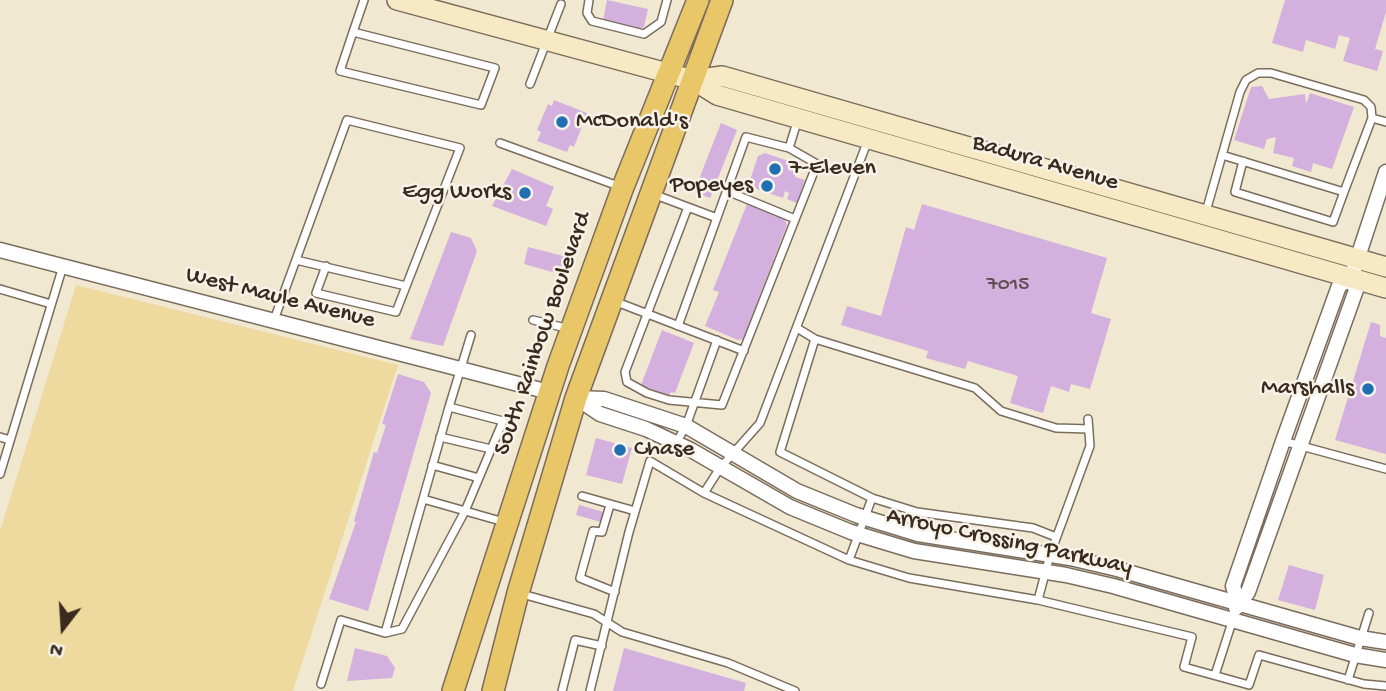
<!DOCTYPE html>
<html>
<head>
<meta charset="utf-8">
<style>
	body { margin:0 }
	#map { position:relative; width:1386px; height:691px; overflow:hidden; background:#f1e8d1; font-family:"Gochi Hand",sans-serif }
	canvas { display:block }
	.north { position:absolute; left:28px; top:593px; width:70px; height:70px; -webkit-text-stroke:5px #f7f3e8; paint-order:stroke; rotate:197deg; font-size:19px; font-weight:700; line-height:28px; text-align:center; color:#3b2a1e }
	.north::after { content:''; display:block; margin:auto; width:24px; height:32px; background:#3b2a1e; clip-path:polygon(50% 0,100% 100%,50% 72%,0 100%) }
</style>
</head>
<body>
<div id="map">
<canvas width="1386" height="691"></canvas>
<div class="north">N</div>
</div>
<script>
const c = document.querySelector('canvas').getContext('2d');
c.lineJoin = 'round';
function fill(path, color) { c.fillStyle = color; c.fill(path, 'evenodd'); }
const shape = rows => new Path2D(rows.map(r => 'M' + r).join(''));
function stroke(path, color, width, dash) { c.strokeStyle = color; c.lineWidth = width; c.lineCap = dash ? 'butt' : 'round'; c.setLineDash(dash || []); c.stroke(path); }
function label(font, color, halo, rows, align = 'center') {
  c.font = font + ' "Gochi Hand",sans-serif'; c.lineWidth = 5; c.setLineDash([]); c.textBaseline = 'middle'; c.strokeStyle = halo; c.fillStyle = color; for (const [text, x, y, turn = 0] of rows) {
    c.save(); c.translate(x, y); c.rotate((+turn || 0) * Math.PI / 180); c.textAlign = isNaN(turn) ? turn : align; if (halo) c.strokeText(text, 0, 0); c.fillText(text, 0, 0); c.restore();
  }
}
fill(shape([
	[76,285,398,365,293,691,0,691,0,531]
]), '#eeda9e');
fill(shape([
	[607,0,648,9,644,27,638,29,603,21],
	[1285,0,1386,0,1386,12,1375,49,1383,51,1377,71,1343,61,1350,38,1339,35,1335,49,1306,40,1303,52,1272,43],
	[1262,86,1269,99,1305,94,1306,104,1310,93,1354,107,1332,169,1313,163,1311,172,1292,166,1294,158,1273,153,1276,137,1267,139,1264,149,1234,140,1251,87],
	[554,100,587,113,574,147,570,145,567,152,537,141,541,132,537,130,548,104,552,106],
	[721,123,737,130,710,198,694,192],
	[765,153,797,164,795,177,805,180,797,203,787,199,789,193,785,191,783,198,748,186,758,156],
	[512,169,554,187,546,206,553,209,546,226,492,206],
	[747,204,784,218,787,225,743,339,738,340,705,326,719,292,713,290],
	[922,204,1107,258,1091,313,1111,319,1090,389,1071,384,1069,392,1051,386,1043,413,1010,403,1018,376,968,361,965,369,926,358,928,351,841,325,847,306,881,316,906,227,914,230],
	[451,232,471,238,477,251,443,346,410,339],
	[528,247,567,257,563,275,524,264],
	[1371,322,1380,325,1380,336,1386,338,1386,454,1335,440],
	[662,330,694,343,675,393,671,392,669,396,641,385],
	[398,374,424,382,431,393,368,611,329,599,356,522,354,521,374,452,377,453,386,425,382,424],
	[596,438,632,448,622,484,586,475],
	[579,505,604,512,601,522,576,515],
	[1289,565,1324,575,1315,610,1278,600],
	[355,648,387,656,395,668,392,678,347,681],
	[624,648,746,683,744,691,613,691]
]), '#d3b0dd');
const service = shape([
	[589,0,587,13,592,21,644,34,661,22,667,0],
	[353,32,495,68,481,105,340,71,353,32,364,0],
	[530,84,561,4],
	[500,143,621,187],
	[789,148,798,119],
	[1222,155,1344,192,1372,118],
	[1243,161,1235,192,1333,222,1344,192],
	[727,191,795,219],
	[653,194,717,218],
	[1205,215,1240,92,1246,80,1258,73,1271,73,1364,100,1371,107,1372,118,1386,122],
	[296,260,406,286],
	[0,289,51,304],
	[614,301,744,351],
	[274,320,347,120,460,148,396,312,316,293,326,266],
	[533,320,570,329],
	[678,326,746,137,789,148,817,164,722,405,669,400,647,393,627,382,625,372,688,207],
	[797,328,815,339,975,388,1001,411,1056,428,1089,429],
	[815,339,780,452,872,498,849,560],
	[0,437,10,440],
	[440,437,491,449],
	[1283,441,1386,469],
	[676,443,686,426,717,340],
	[432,465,479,478],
	[0,474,63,266],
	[704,493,720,468,760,423,868,140],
	[582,496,635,511],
	[872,498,917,512,1033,528,1056,537],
	[423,499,449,407],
	[610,505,602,532,593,531,580,578,615,592],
	[522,594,594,614,622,632,728,663,795,691],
	[1038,600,1050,555,1090,446,1088,419],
	[385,633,402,629,465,511,503,421,449,407,471,335],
	[1215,675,1233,619],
	[1348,680,1369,613],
	[321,684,341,620,385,633,423,499,504,522],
	[562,691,575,640,602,646],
	[590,691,629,532,650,461,704,493,849,560,909,578,1038,600,1192,637,1184,667,1249,685,1259,655,1364,684,1386,686]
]);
const minor = shape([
	[0,250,549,392],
	[576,398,600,414,646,429,691,450,790,507,851,532,914,551,1066,575,1113,586,1355,655,1386,660],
	[576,398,604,399,686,426,797,491,856,515,918,534,1070,558,1117,569,1360,638,1386,642],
	[1238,603,1233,586,1283,441,1339,286,1351,278],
	[1236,608,1248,592,1356,290,1351,278,1386,172]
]);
const secondary = shape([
	[397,0,693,80,717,95,1386,288],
	[693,80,722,76,1386,267]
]);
const primary = shape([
	[453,691,558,366,623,187,698,0],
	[493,691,518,593,576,398,722,0]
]);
stroke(service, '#7b6c5d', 10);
stroke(minor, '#7b6c5d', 17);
stroke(secondary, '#7b6c5d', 22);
stroke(primary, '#7b6c5d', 24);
stroke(service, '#fff', 7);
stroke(minor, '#fff', 14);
stroke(secondary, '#f6e9c3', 19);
stroke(primary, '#e9c769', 21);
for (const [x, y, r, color] of [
	[562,122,7,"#1f6fb2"],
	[775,169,7,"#1f6fb2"],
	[767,186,7,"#1f6fb2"],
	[525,193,7,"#1f6fb2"],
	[1368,389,7,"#1f6fb2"],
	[620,450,7,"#1f6fb2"]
]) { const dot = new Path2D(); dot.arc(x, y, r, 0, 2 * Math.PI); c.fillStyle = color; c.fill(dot); stroke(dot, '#f7f3e8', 2.5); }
label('21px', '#614c4e', null, [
	["7015",1008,286]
]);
label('24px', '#3b2a1e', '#f7f3e8', [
	["McDonald's",576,122],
	["7-Eleven",789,169],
	["Popeyes",753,186,"right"],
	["Egg Works",511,193,"right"],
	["Marshalls",1354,389,"right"],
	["Chase",634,450]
], 'left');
label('24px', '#3b2a1e', '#f7f3e8', [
	["Badura Avenue",1045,164,16],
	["West Maule Avenue",280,299,14],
	["South Rainbow Boulevard",544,334,-71],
	["Arroyo Crossing Parkway",1009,543,12]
]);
</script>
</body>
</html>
